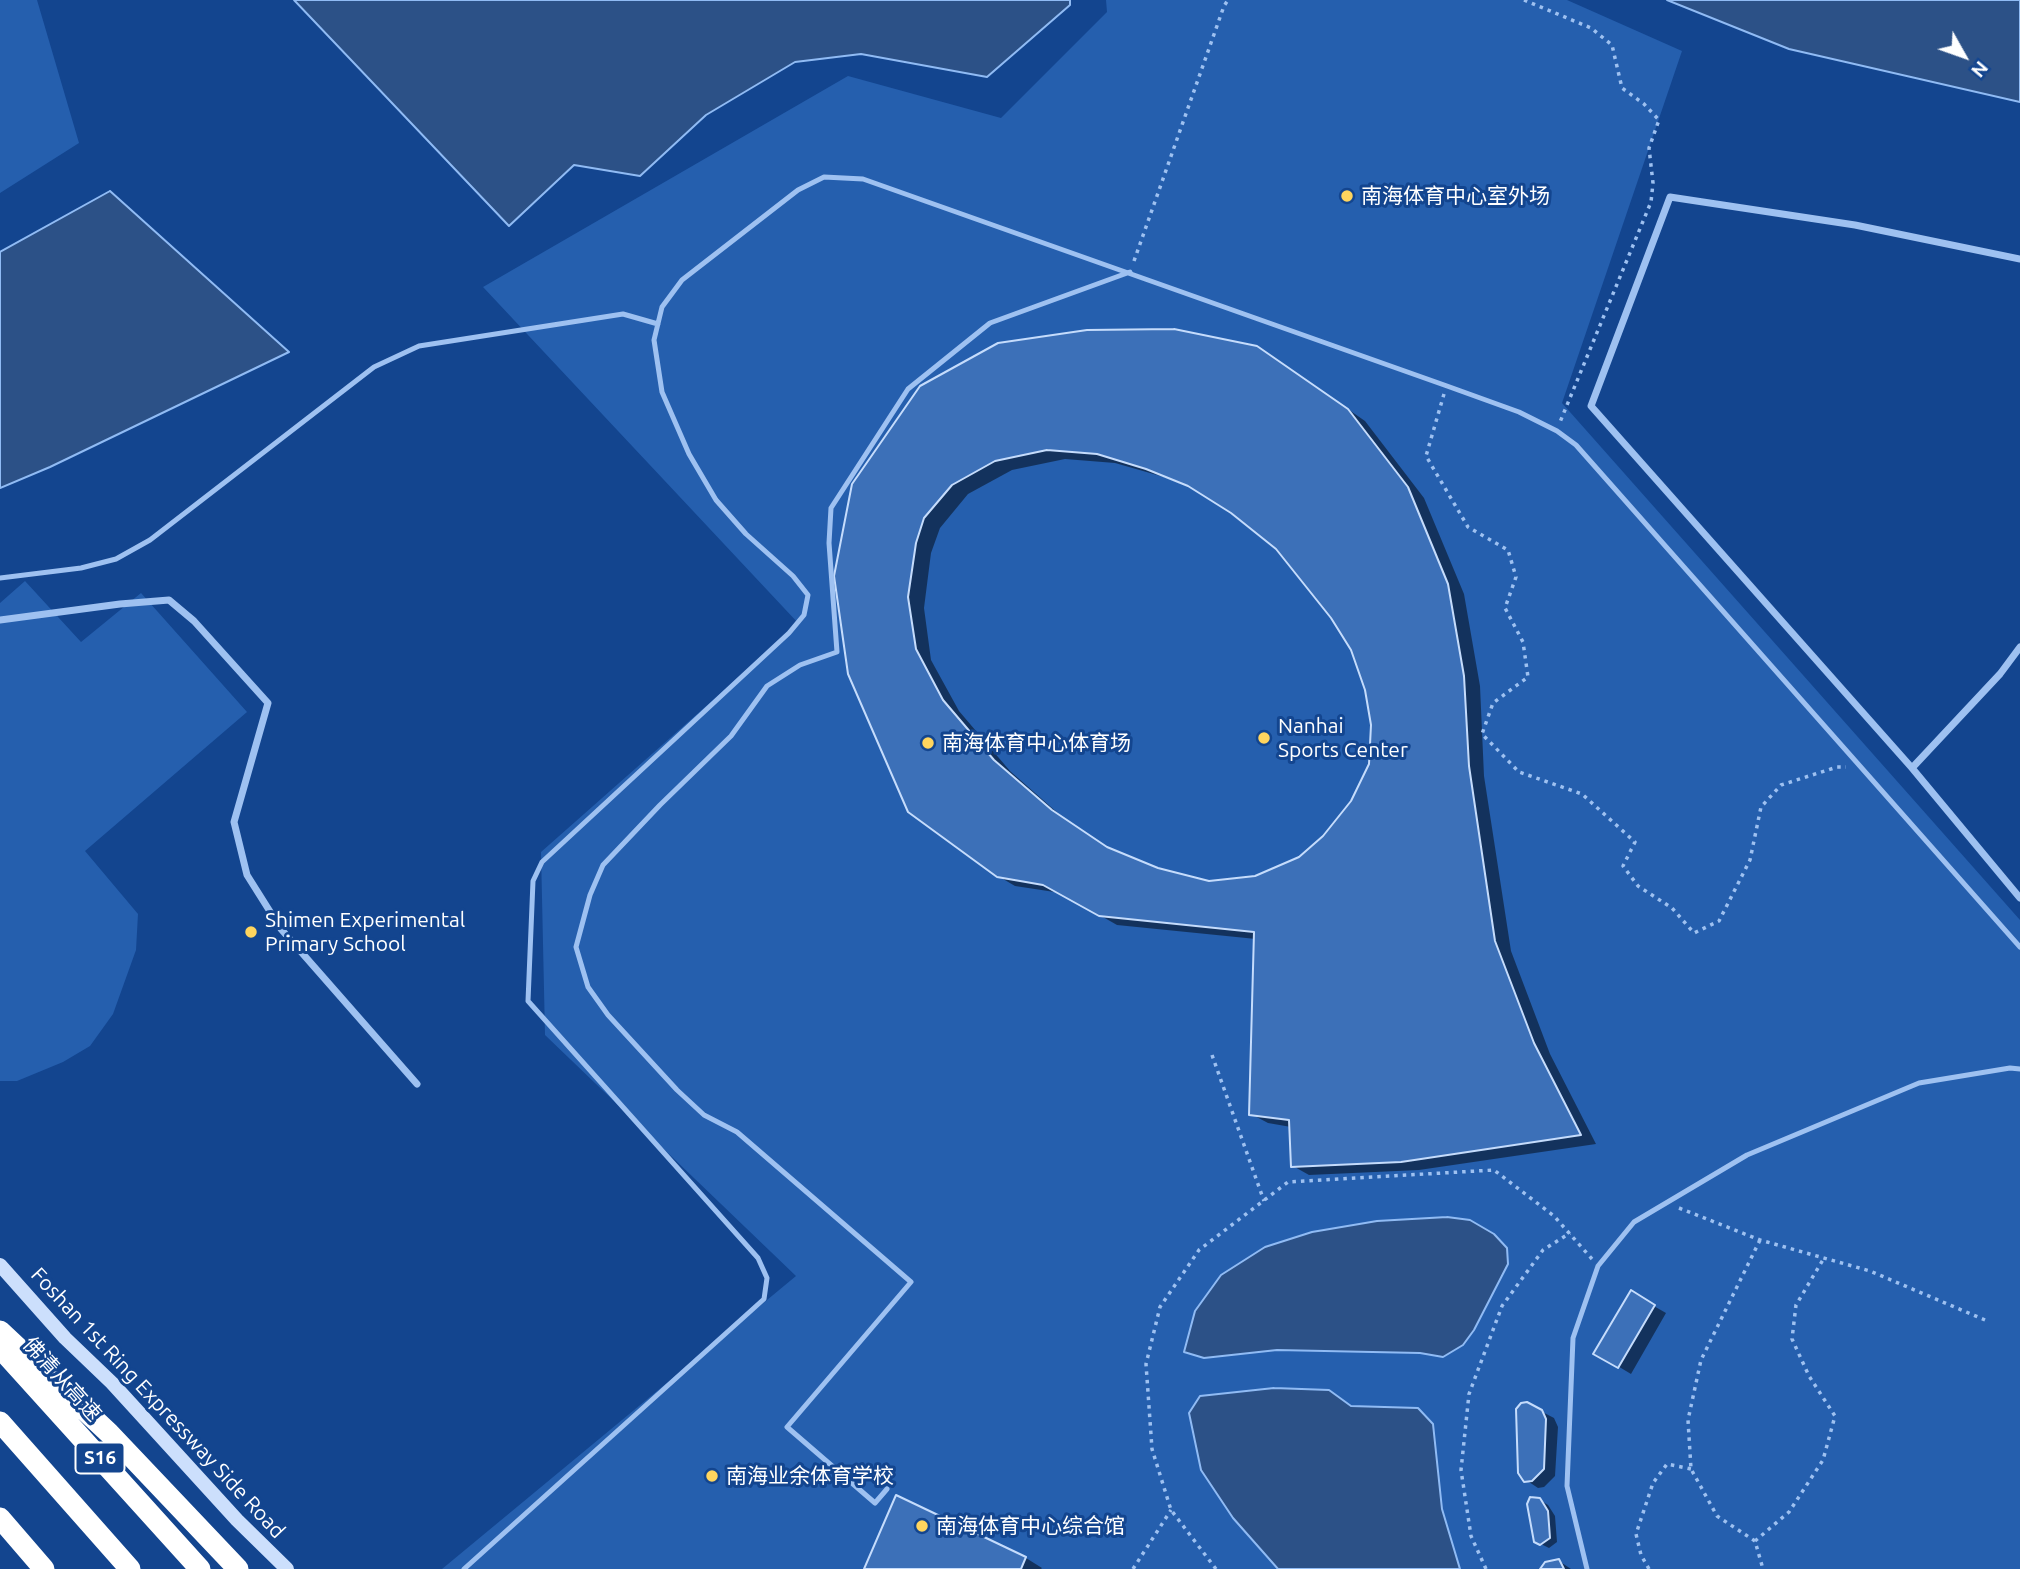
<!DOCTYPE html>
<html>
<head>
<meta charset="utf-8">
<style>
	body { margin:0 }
	#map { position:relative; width:2020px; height:1569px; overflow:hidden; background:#13458f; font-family:Ubuntu,sans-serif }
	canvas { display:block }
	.north { position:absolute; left:1929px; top:21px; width:70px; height:70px; -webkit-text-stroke:5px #13458f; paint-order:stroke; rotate:130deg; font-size:19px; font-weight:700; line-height:28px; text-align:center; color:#fff }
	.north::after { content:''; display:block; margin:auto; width:24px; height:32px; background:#fff; clip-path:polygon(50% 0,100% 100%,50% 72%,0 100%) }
</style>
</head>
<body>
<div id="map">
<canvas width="2020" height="1569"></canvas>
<div class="north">N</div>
</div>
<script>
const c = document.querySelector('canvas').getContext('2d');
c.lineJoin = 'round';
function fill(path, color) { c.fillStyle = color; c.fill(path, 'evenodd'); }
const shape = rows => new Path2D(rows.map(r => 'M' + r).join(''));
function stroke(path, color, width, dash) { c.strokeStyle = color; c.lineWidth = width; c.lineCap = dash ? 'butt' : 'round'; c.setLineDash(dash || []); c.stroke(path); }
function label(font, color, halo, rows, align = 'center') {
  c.font = font + ' Ubuntu,"Noto Sans SC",sans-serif'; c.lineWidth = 6; c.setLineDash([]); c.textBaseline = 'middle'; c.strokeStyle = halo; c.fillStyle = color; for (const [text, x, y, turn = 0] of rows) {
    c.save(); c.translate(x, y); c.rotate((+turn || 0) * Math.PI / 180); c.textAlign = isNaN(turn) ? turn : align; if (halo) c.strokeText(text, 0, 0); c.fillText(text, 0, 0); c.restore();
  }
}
fill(shape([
	[0,0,37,0,79,143,0,193],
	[1106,0,1567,0,1682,51,1562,403,2020,920,2020,1569,442,1569,796,1276,545,1035,541,852,799,624,483,287,848,76,1001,118,1107,12],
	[25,581,81,642,141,593,247,712,85,851,138,914,136,950,113,1014,90,1046,63,1062,17,1081,0,1081,0,603]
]), '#255fae');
const water = shape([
	[294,0,1070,0,1070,5,987,77,861,54,795,62,706,115,640,176,574,165,509,226,294,0],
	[1667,0,2020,0,2020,102,1789,49,1667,0],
	[110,191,289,352,50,467,0,488,0,252,110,191],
	[1447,1217,1470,1220,1494,1234,1507,1248,1508,1264,1474,1330,1463,1345,1443,1357,1420,1353,1277,1350,1204,1358,1184,1352,1195,1311,1221,1275,1265,1247,1312,1232,1377,1221,1447,1217],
	[1274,1388,1329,1390,1351,1406,1418,1408,1433,1424,1442,1509,1460,1569,1278,1569,1233,1518,1201,1470,1189,1413,1200,1396,1274,1388]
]);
fill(water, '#2c5187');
stroke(water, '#90bbf4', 2);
fill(shape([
	[1274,358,1365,421,1424,498,1464,594,1480,686,1484,776,1511,951,1550,1054,1596,1144,1419,1170,1309,1175,1293,1166,1291,1127,1268,1123,1251,1114,1256,939,1117,925,1061,893,1015,886,998,876,854,485],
	[1065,459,1115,463,1164,477,1202,492,1232,512,1277,547,1333,617,1352,649,1367,690,1373,725,1370,764,1352,802,1325,837,1300,858,1255,878,1208,883,1157,869,1112,851,1068,822,1010,771,959,711,931,660,924,608,931,553,940,528,968,494,1012,470],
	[1631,1293,1666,1313,1631,1374,1596,1353],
	[1527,1404,1554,1418,1558,1427,1555,1476,1544,1487,1538,1488,1526,1480],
	[897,1497,1026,1558,1042,1568,1041,1569,866,1569],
	[1540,1500,1548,1505,1555,1516,1557,1542,1549,1548,1535,1541],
	[1559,1561,1571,1569,1542,1569]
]), '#0007');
const building = shape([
	[1174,329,1257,346,1348,409,1408,487,1448,584,1464,676,1469,766,1495,941,1534,1043,1581,1135,1401,1162,1291,1167,1289,1120,1249,1115,1254,932,1099,916,1043,885,997,877,908,812,848,674,834,576,852,484,920,386,998,343,1087,330,1174,329],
	[1047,450,1097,454,1146,469,1188,486,1231,513,1276,549,1331,618,1351,650,1365,690,1371,725,1369,764,1351,801,1323,836,1299,857,1255,876,1209,881,1158,868,1107,847,1052,810,994,760,943,700,916,649,908,597,916,543,924,518,952,485,995,461,1047,450],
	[1631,1290,1655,1305,1618,1368,1593,1354,1631,1290],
	[1527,1402,1542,1410,1546,1419,1544,1469,1532,1481,1524,1482,1518,1473,1516,1409,1521,1403,1527,1402],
	[896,1495,1026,1557,1021,1569,864,1569,896,1495],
	[1530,1497,1540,1498,1548,1511,1550,1538,1540,1545,1534,1542,1527,1504,1530,1497],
	[1559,1559,1564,1569,1540,1569,1545,1562,1559,1559]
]);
fill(building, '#3c70b8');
stroke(building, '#c5dcfc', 2);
stroke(shape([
	[1524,0,1591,28,1612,45,1622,88,1644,104,1659,120,1649,148,1653,183,1651,202,1560,422],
	[1134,261,1224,6,1228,0],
	[1444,394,1426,456,1468,527,1508,550,1516,577,1505,608,1523,642,1528,677,1493,703,1482,734,1519,772,1582,794,1635,842,1623,866,1638,886,1672,908,1694,933,1719,921,1750,860,1761,807,1781,785,1837,767,1846,767],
	[1212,1055,1264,1201],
	[1679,1208,1760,1240,1870,1271,1985,1320],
	[1760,1240,1701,1360,1688,1420,1691,1469,1717,1516,1755,1541,1763,1569],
	[1755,1541,1789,1512,1823,1460,1835,1416,1809,1376,1792,1339,1796,1305,1824,1258],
	[1133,1569,1171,1510],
	[1216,1569,1171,1510,1152,1449,1146,1364,1160,1307,1199,1250,1288,1182,1494,1170,1554,1216,1592,1259],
	[1486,1569,1471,1536,1461,1470,1469,1394,1502,1306,1543,1250,1570,1233],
	[1649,1569,1641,1555,1636,1534,1653,1483,1667,1464,1691,1469]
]), '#9ec1f1', 3.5, [3.5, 5]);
stroke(shape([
	[0,578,81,568,116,559,150,540,374,367,419,346,623,314,658,324],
	[887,1489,875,1503,787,1427,911,1282,737,1132,704,1115,677,1090,608,1015,588,987,576,947,590,895,603,865,660,805,731,736,767,686,800,665,837,652,829,543,831,508,908,389,990,323,1130,272],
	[464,1569,764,1299,767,1278,758,1258,528,1001,533,881,542,862,789,633,804,615,808,595,793,576,746,534,716,500,689,454,662,392,654,340,662,307,682,280,798,190,824,177,863,179,1447,386,1519,412,1557,431,1576,445,2020,947],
	[1587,1569,1567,1486,1573,1338,1598,1266,1634,1222,1747,1155,1919,1083,2010,1068,2020,1069]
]), '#9ec1f1', 5);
stroke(shape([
	[2020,259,1855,225,1670,197,1591,406,1912,768,2020,898],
	[0,620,120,604,169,600,194,621,268,703,234,822,247,875,281,929,417,1084],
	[1912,768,2000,674,2020,647]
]), '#9ec1f1', 7);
stroke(shape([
	[0,1265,65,1338,112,1383,237,1520,287,1569]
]), '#ccdffc', 14);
stroke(shape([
	[0,1331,109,1433,238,1569],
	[2,1350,200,1569],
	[0,1422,130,1569],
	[0,1518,44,1569]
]), '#fff', 21);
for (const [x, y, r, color] of [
	[1347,196,7,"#ffd55e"],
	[1264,738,7,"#ffd55e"],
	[928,743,7,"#ffd55e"],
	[251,932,7,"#ffd55e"],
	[712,1476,7,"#ffd55e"],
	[922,1526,7,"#ffd55e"]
]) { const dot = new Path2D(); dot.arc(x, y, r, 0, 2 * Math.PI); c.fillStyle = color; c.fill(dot); stroke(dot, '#13458f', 2.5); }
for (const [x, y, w] of [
	[100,1458,49]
]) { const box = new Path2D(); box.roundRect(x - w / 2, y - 15.5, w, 31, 5); c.fillStyle = '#13458f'; c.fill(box); stroke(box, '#fff', 2); }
label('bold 19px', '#fff', null, [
	["S16",100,1458]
]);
label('21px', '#fff', '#13458f', [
	["南海体育中心室外场",1361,196],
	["Nanhai",1278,726],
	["Sports Center",1278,750],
	["南海体育中心体育场",942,743],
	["Shimen Experimental",265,920],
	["Primary School",265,944],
	["南海业余体育学校",726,1476],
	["南海体育中心综合馆",936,1526]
], 'left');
label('21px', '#fff', '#13458f', [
	["佛清从高速",62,1379,48],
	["Foshan 1st Ring Expressway Side Road",158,1403,47]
]);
</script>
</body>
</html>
